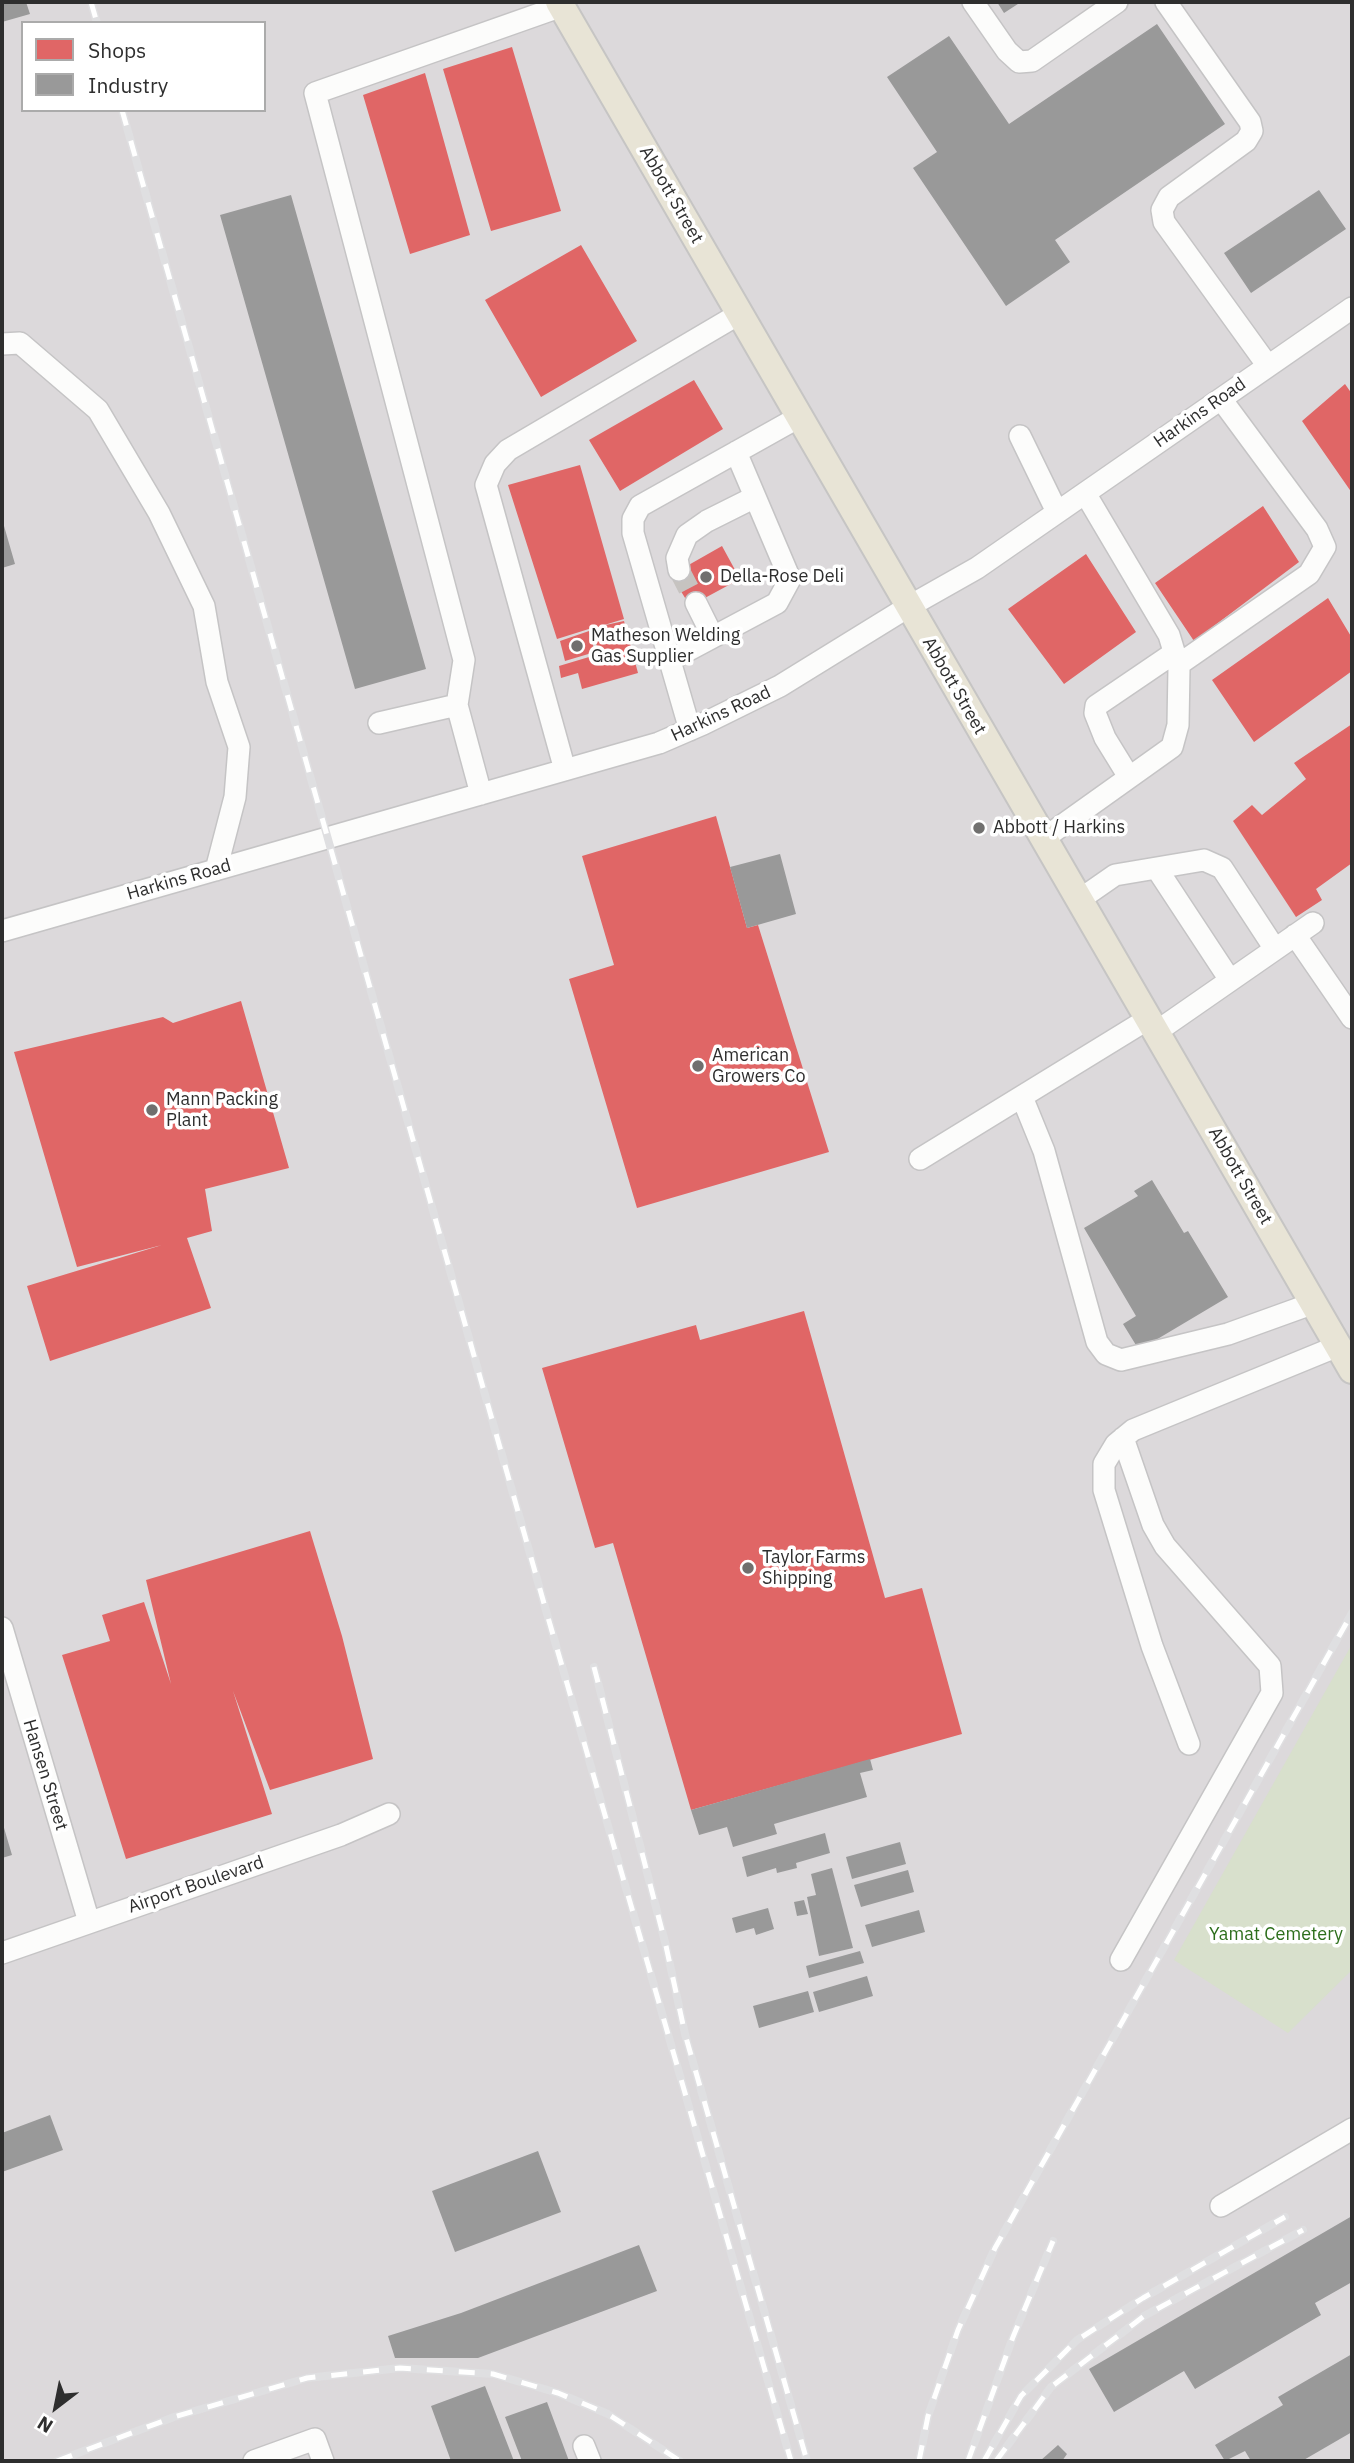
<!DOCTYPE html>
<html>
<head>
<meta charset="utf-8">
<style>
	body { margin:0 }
	#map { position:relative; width:1354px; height:2463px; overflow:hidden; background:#ece8e4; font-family:"IBM Plex Sans",sans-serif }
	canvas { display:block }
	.frame { position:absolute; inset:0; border:4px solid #2e2e2e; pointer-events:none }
	.legend { position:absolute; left:21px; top:21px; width:245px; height:91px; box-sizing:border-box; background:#fff; border:2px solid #ababab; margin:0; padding:9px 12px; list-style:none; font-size:21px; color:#2e2e2e }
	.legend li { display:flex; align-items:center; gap:14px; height:35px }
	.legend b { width:35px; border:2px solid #ababab }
	.north { position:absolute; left:21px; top:2372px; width:70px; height:70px; -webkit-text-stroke:5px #fff; paint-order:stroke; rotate:212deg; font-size:19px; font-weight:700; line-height:28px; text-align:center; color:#2e2e2e }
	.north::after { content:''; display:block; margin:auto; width:24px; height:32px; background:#2e2e2e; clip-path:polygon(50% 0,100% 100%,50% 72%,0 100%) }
</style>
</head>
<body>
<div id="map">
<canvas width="1354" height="2463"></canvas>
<div class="frame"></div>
<ul class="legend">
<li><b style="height:19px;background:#e06666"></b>Shops</li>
<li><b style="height:19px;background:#999"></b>Industry</li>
</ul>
<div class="north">N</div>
</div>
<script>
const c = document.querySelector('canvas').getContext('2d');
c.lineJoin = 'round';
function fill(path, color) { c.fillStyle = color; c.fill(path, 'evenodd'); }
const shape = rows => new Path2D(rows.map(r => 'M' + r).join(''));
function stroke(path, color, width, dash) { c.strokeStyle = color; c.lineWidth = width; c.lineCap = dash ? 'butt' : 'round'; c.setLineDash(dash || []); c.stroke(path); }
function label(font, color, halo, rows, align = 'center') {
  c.font = font + ' "IBM Plex Sans",sans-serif'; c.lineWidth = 7; c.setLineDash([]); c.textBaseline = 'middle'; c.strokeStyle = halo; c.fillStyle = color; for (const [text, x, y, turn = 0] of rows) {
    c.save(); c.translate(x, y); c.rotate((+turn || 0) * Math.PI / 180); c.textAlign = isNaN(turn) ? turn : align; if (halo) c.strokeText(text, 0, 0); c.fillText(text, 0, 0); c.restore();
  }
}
fill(shape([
	[2,2,1352,2,1352,2461,2,2461],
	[23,23,264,23,264,110,23,110]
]), '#dcd9db');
fill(shape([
	[1352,1644,1352,1970,1288,2033,1174,1960]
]), '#d8e0cc');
fill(shape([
	[512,47,561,211,491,231,443,69],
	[425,73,470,235,410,254,363,95],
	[581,245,637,341,541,397,485,300],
	[694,380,723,429,620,491,589,440],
	[1345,384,1352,394,1352,493,1302,421],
	[580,465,624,619,601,626,624,621,638,673,582,689,578,673,561,678,559,666,599,654,592,628,557,639,508,485],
	[1263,506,1299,562,1194,641,1155,583],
	[722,546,740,579,690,606,671,575],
	[1086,554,1136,632,1064,684,1008,609],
	[1328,598,1352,638,1352,671,1254,742,1212,680],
	[589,631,595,652,565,661,560,641],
	[1352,724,1352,863,1316,889,1322,900,1296,917,1233,821,1252,805,1262,815,1306,779,1294,763],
	[716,816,747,928,758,925,829,1152,637,1208,569,979,614,965,582,856],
	[241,1001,289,1168,205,1189,212,1231,187,1238,211,1308,50,1361,27,1286,162,1245,77,1267,14,1052,163,1017,173,1023],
	[804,1311,885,1598,922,1588,962,1734,691,1810,613,1543,595,1548,542,1368,696,1325,700,1340],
	[310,1531,342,1636,373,1759,270,1790,233,1691,272,1814,126,1859,62,1655,110,1641,102,1615,144,1602,171,1684,146,1580]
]), '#e06666');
fill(shape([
	[2,2,26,2,30,14,2,22],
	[997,2,1021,2,1004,13],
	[1157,24,1225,124,1055,240,1070,262,1006,306,913,168,937,152,887,77,949,36,1009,124],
	[1319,190,1346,229,1251,293,1224,253],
	[291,195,426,669,355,689,220,215],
	[2,519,15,564,2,568],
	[780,854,796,914,747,928,730,867],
	[1152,1180,1184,1233,1188,1231,1228,1297,1139,1350,1123,1324,1136,1316,1084,1228,1138,1196,1134,1191],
	[870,1759,873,1770,860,1773,867,1797,774,1824,777,1834,733,1847,727,1827,699,1835,691,1810],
	[2,1821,12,1855,2,1858],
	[825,1833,830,1853,796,1863,797,1868,777,1873,776,1868,747,1877,742,1857],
	[900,1842,906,1864,852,1879,846,1857],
	[832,1868,853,1948,819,1956,807,1897,816,1895,811,1874],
	[908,1870,914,1892,861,1907,854,1885],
	[804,1900,808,1914,797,1916,794,1902],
	[768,1908,774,1929,756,1935,754,1928,736,1933,732,1918],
	[919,1910,925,1932,872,1947,865,1925],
	[860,1951,864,1963,809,1978,806,1966],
	[867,1976,873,1996,819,2012,813,1992],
	[808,1991,814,2012,759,2028,753,2006],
	[50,2115,63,2150,2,2172,2,2133],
	[538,2151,561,2212,455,2252,432,2191],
	[1352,2216,1352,2282,1315,2303,1321,2315,1195,2389,1184,2371,1114,2412,1089,2369],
	[639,2245,657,2291,478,2358,395,2358,388,2336,461,2313],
	[1352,2354,1352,2432,1302,2461,1251,2461,1245,2451,1225,2461,1215,2445,1283,2405,1278,2397],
	[485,2386,514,2461,451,2461,431,2406],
	[547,2402,569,2461,522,2461,505,2417],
	[1058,2445,1067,2454,1062,2461,1040,2461]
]), '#999');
stroke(shape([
	[679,570,696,603]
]), '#c6c3c0', 21, [21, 10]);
const minor = shape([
	[973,2,1007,51,1019,62,1032,61,1117,2],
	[1166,2,1250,122,1252,131,1246,141,1169,197,1162,210,1164,222,1268,366],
	[2,344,20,343,98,410,159,513,204,606,217,682,239,747,235,797,216,870],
	[1020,436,1057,512],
	[679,570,677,558,687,535,707,521,755,497],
	[696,603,713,637],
	[670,660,777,603,790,579,736,452],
	[1178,665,1309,574,1325,547,1317,529,1221,399],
	[457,705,464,660,315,93,562,6],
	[379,723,457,705,481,794],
	[690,730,633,533,633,519,640,506,799,417],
	[565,770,486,485,495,464,508,450,739,314],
	[1129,777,1105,738,1095,713,1096,706,1174,653],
	[1043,839,1172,747,1178,725,1179,668,1169,635,1085,493],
	[1157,869,1230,980],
	[1079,900,1115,875,1204,860,1222,868,1275,949],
	[2,931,659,743,703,724,780,686,908,607,977,568,1352,308],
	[1295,935,1352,1018],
	[1156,1032,1313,923],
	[1022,1097,1044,1151,1097,1342,1106,1354,1121,1360,1228,1334,1314,1303],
	[920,1159,1148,1019],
	[2,1628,89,1922],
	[1189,1744,1152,1646,1104,1490,1104,1464,1116,1444,1133,1430,1338,1346],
	[2,1953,341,1835,389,1814],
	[1121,1960,1272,1693,1270,1666,1165,1546,1153,1525,1123,1438],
	[1221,2206,1352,2129],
	[584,2446,590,2461],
	[254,2461,315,2439,323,2461]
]);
const major = shape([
	[559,2,1352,1370]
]);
stroke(minor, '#c5c4c5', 24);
stroke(major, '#c6c5c4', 30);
stroke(minor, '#fcfcfb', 21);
stroke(major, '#e8e4d6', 26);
const rail = shape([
	[91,2,97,23],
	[122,110,545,1607,791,2461],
	[594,1667,666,1946,685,2034,807,2461],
	[57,2461,174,2417,307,2378,400,2368,493,2374,558,2393,608,2414,680,2461],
	[919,2461,928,2416,958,2330,995,2248,1352,1613],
	[968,2461,1013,2337,1053,2241],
	[984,2461,1021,2396,1077,2340,1143,2298,1285,2217],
	[996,2461,1051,2387,1144,2316,1303,2230]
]);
stroke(rail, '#dfdfe1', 8);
stroke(rail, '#fff', 5, [16]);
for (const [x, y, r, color] of [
	[706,577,7,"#706f6e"],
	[577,646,7,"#706f6e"],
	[979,828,7,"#706f6e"],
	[698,1066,7,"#706f6e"],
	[152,1110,7,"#706f6e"],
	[748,1568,7,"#706f6e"]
]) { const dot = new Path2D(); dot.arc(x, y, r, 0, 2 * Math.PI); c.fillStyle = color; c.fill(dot); stroke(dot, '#fff', 2.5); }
label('18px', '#2e2e2e', '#fff', [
	["Abbott Street",671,195,60],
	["Harkins Road",1200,413,-35],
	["Abbott Street",954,686,60],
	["Harkins Road",721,714,-25],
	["Harkins Road",179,880,-16],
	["Abbott Street",1240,1176,60],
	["Hansen Street",45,1775,73],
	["Airport Boulevard",196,1885,-19]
]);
label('18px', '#2e2e2e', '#fff', [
	["Della-Rose Deli",720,577],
	["Matheson Welding",591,636],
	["Gas Supplier",591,657],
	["Abbott / Harkins",993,828],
	["American",712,1056],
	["Growers Co",712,1077],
	["Mann Packing",166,1100],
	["Plant",166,1121],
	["Taylor Farms",762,1558],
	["Shipping",762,1579]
], 'left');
label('18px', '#2c6e1b', '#fff', [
	["Yamat Cemetery",1276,1935]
]);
</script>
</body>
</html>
